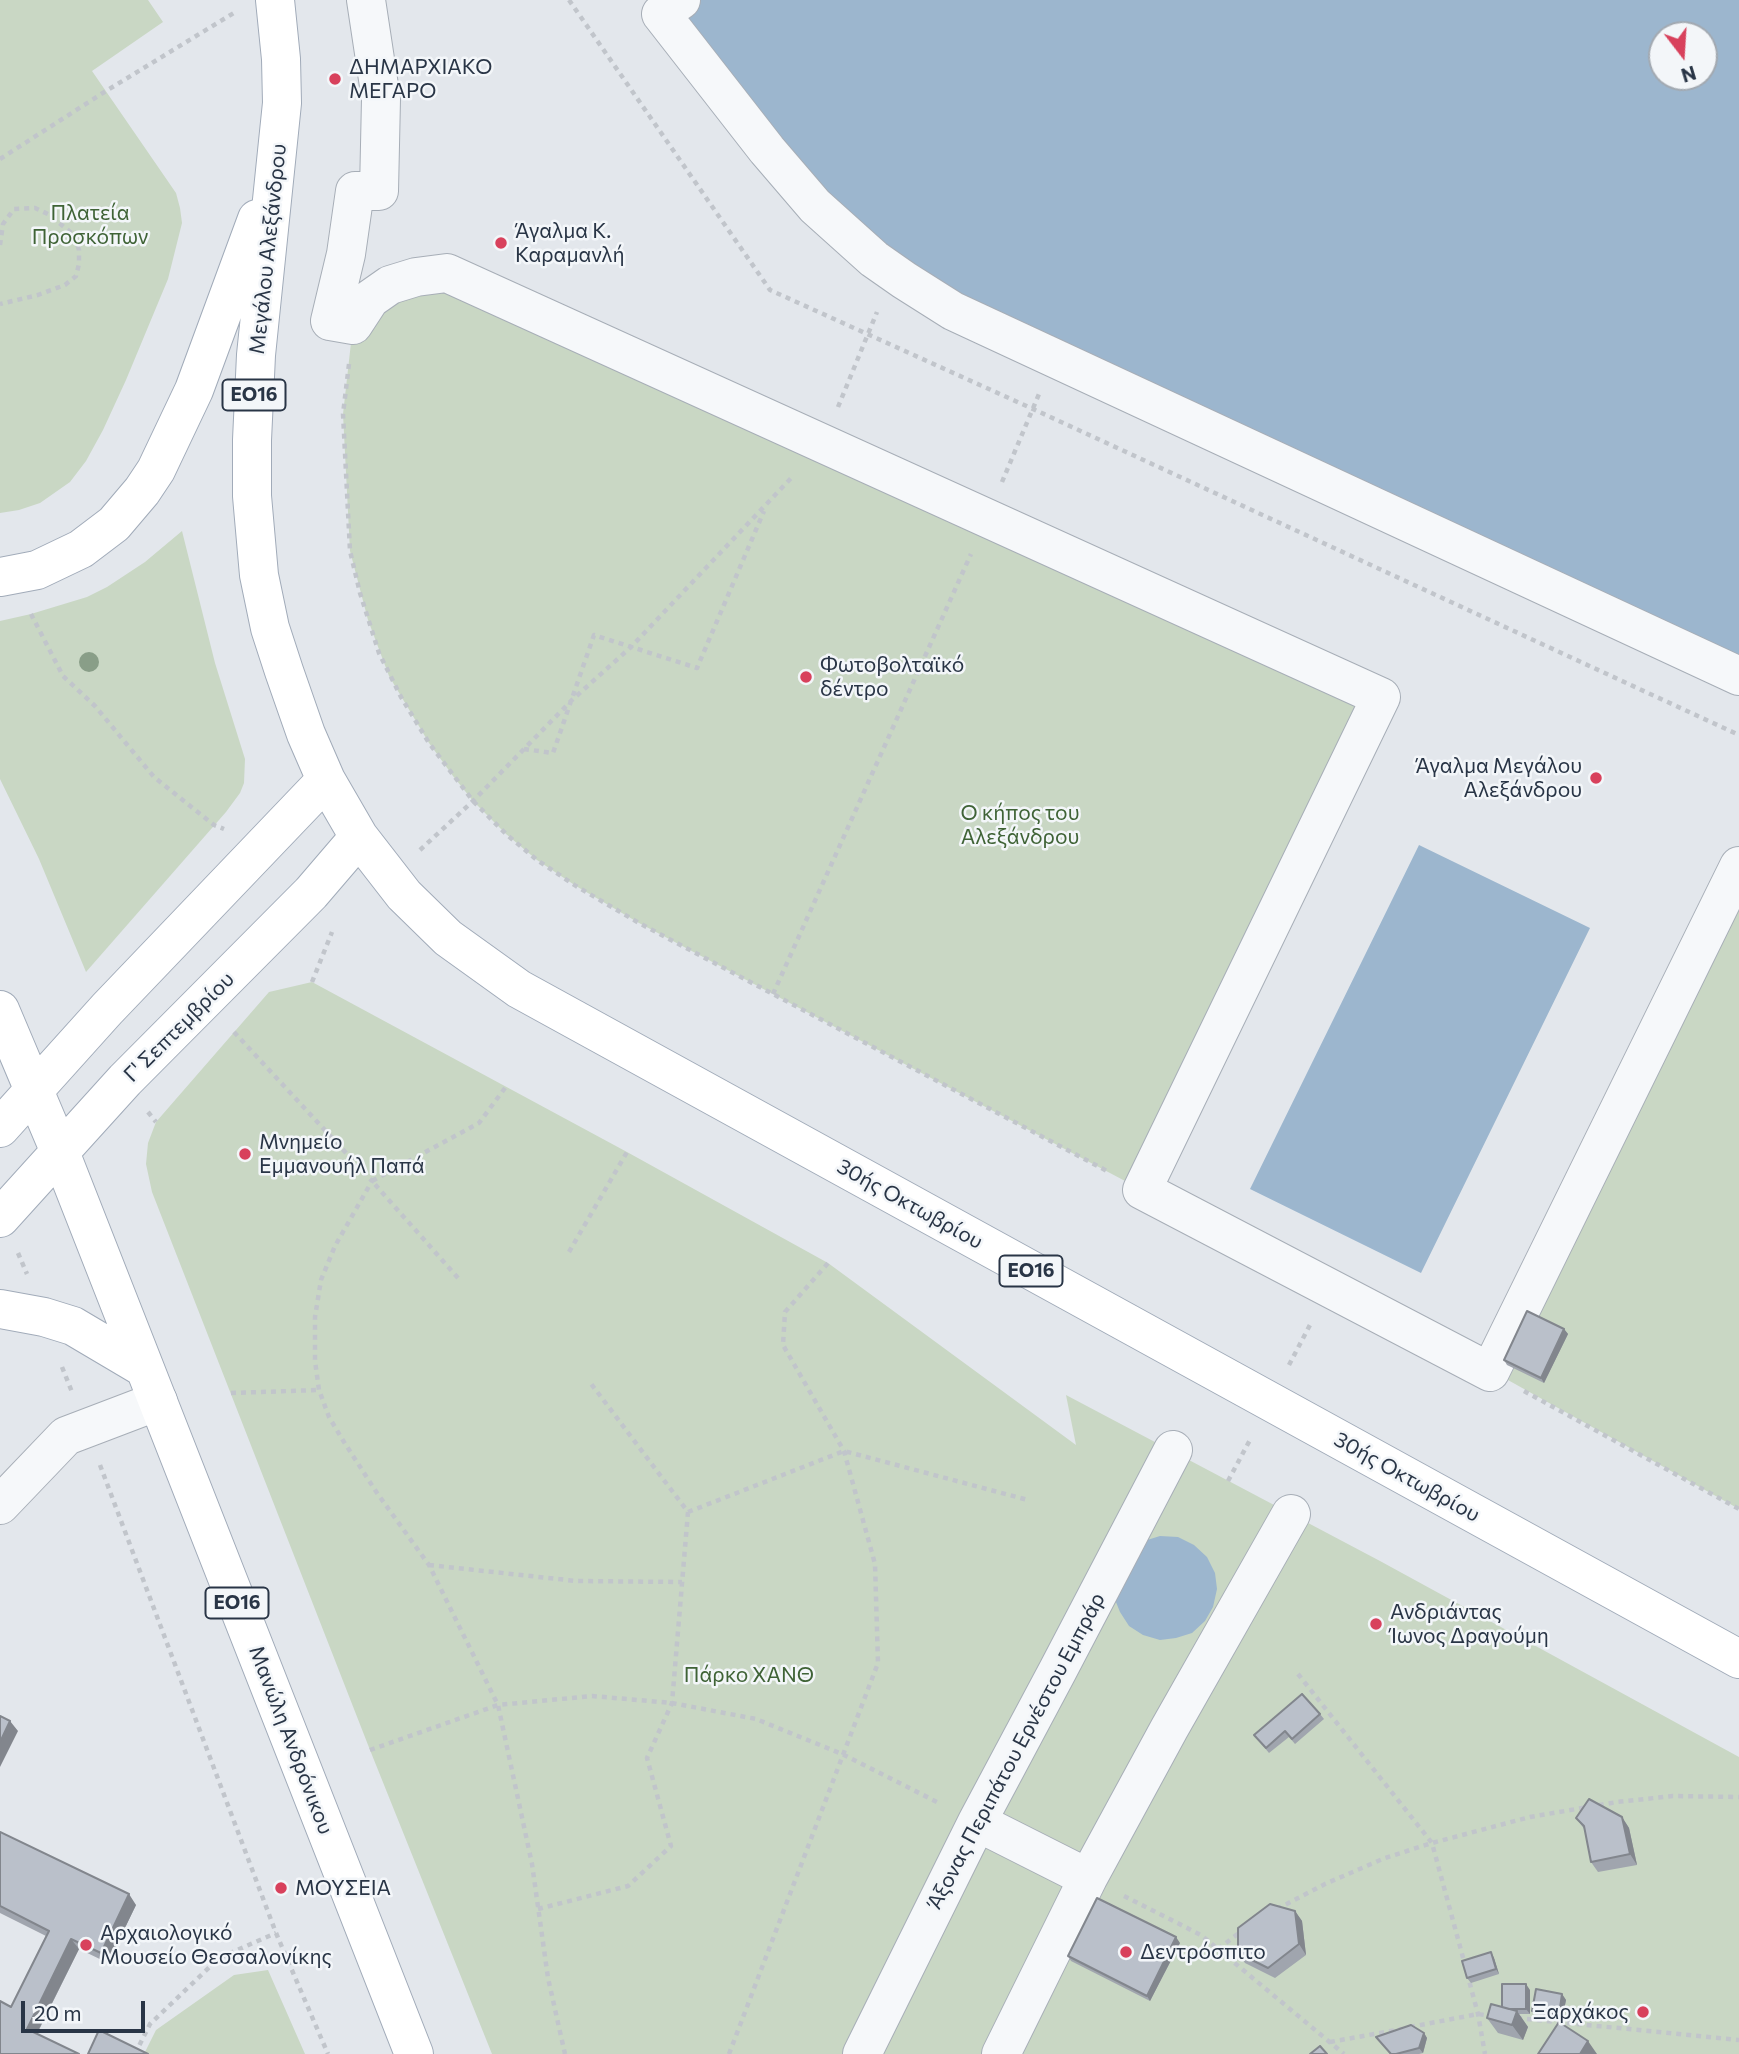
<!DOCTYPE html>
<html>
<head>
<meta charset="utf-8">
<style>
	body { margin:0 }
	#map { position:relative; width:1739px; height:2054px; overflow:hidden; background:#e3e7ec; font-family:Commissioner,sans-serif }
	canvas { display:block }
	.north { position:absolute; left:1648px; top:21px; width:70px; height:70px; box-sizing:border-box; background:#f3f6f9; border:2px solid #a2a9b1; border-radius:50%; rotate:163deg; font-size:19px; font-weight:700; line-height:28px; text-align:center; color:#293546 }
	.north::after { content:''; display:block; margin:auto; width:24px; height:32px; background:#d8415c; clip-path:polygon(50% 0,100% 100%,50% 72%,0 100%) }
	.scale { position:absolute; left:21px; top:2001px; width:124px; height:32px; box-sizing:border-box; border:4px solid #293546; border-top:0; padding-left:9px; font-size:21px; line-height:24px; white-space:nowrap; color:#293546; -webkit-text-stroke:5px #f3f6f9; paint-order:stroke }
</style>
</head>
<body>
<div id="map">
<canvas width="1739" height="2054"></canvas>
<div class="north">N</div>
<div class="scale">20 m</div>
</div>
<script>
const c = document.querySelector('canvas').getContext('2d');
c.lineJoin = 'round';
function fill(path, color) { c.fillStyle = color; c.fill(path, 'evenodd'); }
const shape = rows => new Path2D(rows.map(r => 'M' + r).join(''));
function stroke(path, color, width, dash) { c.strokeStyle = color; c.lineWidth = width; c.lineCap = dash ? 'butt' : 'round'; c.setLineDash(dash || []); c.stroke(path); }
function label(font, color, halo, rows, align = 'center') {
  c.font = font + ' Commissioner,sans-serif'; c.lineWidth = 5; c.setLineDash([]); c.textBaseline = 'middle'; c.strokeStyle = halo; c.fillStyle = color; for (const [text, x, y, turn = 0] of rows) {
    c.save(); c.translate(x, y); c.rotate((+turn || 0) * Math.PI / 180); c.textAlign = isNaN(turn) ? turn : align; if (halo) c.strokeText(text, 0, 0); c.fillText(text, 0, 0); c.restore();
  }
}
fill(shape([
	[0,0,148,0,163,22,92,71,176,193,180,208,182,223,168,279,126,380,103,430,86,461,70,482,40,503,19,510,0,513],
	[416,277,1381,697,1142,1190,639,923,576,886,537,860,506,834,473,801,453,776,429,743,389,676,368,620,350,551,343,414,353,325],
	[182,531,215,663,245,759,244,783,240,793,226,812,86,972,39,859,0,779,0,621,31,614,87,597,107,587,145,562],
	[1739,866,1739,1509,1490,1370],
	[312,982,627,1152,828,1263,1076,1445,1066,1395,1380,1561,1739,1757,1739,2054,492,2054,370,1750,152,1192,146,1164,148,1143,156,1122,269,992],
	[268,1970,305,2054,144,2054,156,2030,234,1975]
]), '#c9d7c4');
fill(shape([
	[701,0,1739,0,1739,665,1035,340,871,244,676,17],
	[1662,35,1704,35,1704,77,1662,77],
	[1419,845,1590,928,1421,1273,1250,1189],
	[1160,1536,1178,1537,1194,1545,1207,1557,1215,1573,1217,1589,1213,1607,1205,1621,1192,1633,1176,1638,1160,1640,1143,1635,1129,1626,1120,1612,1114,1597,1144,1541]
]), '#9cb6ce');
const minor = shape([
	[366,0,381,99,379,191,355,191,346,254,330,321,353,325,370,299,390,285,416,277,447,273,1381,697,1142,1190,1490,1372,1739,866],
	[681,0,661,14,767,150,815,206,874,259,904,280,953,311,1739,676],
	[0,1505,66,1436,158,1401],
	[977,1822,1088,1878],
	[862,2054,977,1822,1058,1670,1173,1450],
	[1001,2054,1088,1878,1169,1729,1291,1514]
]);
const major = shape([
	[275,0,281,59,282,103,256,355,252,440,252,496,259,575,270,628,284,671,306,734,326,780,359,837,404,895,448,938,519,989,1739,1659],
	[0,577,37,570,81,549,114,524,142,491,156,470,194,390,257,219],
	[0,1010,60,1152,414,2054],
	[0,1128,107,1009,326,780],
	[0,1218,125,1080,311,893,359,837],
	[0,1309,44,1317,73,1326,144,1368]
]);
stroke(minor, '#a7aeb7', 40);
stroke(major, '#a1abb9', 40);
stroke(shape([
	[569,0,770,290,1033,409,1739,735],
	[0,159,106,91,237,11],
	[0,245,3,224,14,209,35,208,48,214,74,235,79,250,79,264,76,276,65,285,38,295,0,304],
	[349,364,343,414,350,551,360,593,379,653,401,697,429,743,473,801,506,834,537,860,576,886,639,923,1107,1171],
	[838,407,877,312],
	[1002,482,1039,394],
	[31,614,63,676,95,706,154,777,214,825,224,829],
	[524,749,553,753,594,635,697,668,764,511],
	[420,850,473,801,572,700,631,647,794,475],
	[312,982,332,932],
	[773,994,971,554],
	[234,1032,372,1181,335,1246,321,1280,315,1317,315,1361,319,1390,329,1417,344,1442,377,1493,429,1565,498,1705,532,1864,548,1978,565,2054],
	[148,1112,156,1122],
	[569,1252,627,1152],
	[18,1253,27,1274],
	[458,1278,372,1181,479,1123,505,1088],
	[1289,1365,1311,1323],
	[62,1367,72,1392],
	[1524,1391,1739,1509],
	[231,1393,319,1390],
	[100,1465,276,1933,328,2054],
	[1228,1481,1251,1438],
	[688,1512,844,1451,1028,1500],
	[429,1565,576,1581,682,1582],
	[1298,1674,1432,1843,1465,1965],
	[370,1750,498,1705,592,1696,672,1703,756,1719,842,1754,941,1804],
	[1124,1896,1201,1935,1344,2054],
	[538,1909,628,1886,671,1846,647,1758,672,1703,688,1512,589,1381],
	[1277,1909,1325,1884,1385,1858,1432,1843,1530,1817,1617,1802,1673,1796,1739,1797],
	[1218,1949,1243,1930],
	[1467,1973,1478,2014,1485,2054],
	[1517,2018,1739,2040],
	[1410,2027,1478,2014,1491,2016],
	[1330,2042,1402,2029],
	[135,2054,150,2024,219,1958,276,1933],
	[729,2054,878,1663,875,1564,844,1451,783,1345,785,1312,828,1263]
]), '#c1c5cb', 4.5, [5, 5]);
stroke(minor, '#f6f8fa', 38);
stroke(major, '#fff', 38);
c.fillStyle = '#899e88';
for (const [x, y] of [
	[89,662]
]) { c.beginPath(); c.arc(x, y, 10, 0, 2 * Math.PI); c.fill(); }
fill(shape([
	[1564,1329,1568,1334,1544,1383,1507,1365,1504,1360],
	[1320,1714,1324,1719,1295,1744,1289,1737,1269,1753,1254,1735],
	[1622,1817,1629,1828,1637,1865,1598,1872,1591,1862,1585,1830,1576,1818],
	[0,1832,136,1905,108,1963,79,1949,37,2034,0,2054,11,2007,46,1936,0,1913],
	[1295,1911,1302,1921,1306,1955,1275,1978,1245,1963,1238,1953],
	[1180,1943,1150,2001,1071,1961,1068,1956],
	[1491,1952,1494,1958,1499,1974,1471,1983,1467,1978],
	[1530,1990,1530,2014,1519,2014,1528,2027,1523,2040,1498,2033,1487,2018],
	[1562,1994,1566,2000,1562,2020,1536,2016,1532,2011],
	[1424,2033,1427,2038,1423,2053,1419,2054,1390,2054,1376,2037]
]), '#a0a5ae');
fill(shape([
	[1564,1329,1568,1334,1544,1383,1541,1378],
	[10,1721,18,1731,0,1767,0,1742],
	[1622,1817,1629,1828,1637,1865,1630,1854],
	[129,1894,136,1905,108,1963,101,1953],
	[1295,1911,1302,1921,1306,1955,1299,1944],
	[1176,1937,1180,1943,1150,2001,1147,1996],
	[71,1939,79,1949,34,2039,27,2029],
	[1491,1952,1494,1958,1499,1974,1496,1969],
	[1526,1984,1530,1990,1530,2014,1526,2009],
	[1562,1994,1566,2000,1562,2020,1559,2015],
	[1517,2011,1528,2027,1523,2040,1512,2025],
	[1424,2033,1427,2038,1423,2053,1419,2048],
	[1588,2041,1597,2054,1580,2054]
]), '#82868d');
const building = shape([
	[1527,1311,1564,1329,1541,1378,1504,1360,1527,1311],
	[1302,1694,1320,1714,1292,1739,1285,1731,1266,1748,1254,1735,1302,1694],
	[0,1716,10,1721,0,1742,0,1716],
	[1589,1799,1622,1817,1630,1854,1591,1862,1584,1826,1576,1818,1589,1799],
	[0,1832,129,1894,101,1953,71,1939,27,2029,79,2054,0,2054,0,2001,11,2007,49,1931,0,1906,0,1832],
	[1097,1898,1176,1937,1147,1996,1068,1956,1097,1898],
	[1270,1904,1295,1911,1299,1944,1268,1968,1238,1953,1238,1928,1270,1904],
	[1491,1952,1496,1969,1467,1978,1462,1961,1491,1952],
	[1502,1984,1526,1984,1526,2009,1509,2009,1502,2007,1502,1984],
	[1536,1989,1562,1994,1559,2015,1532,2011,1536,1989],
	[1491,2004,1517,2011,1512,2025,1487,2018,1491,2004],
	[1559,2022,1588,2041,1580,2054,1538,2054,1559,2022],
	[1411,2025,1424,2033,1419,2048,1396,2054,1391,2054,1376,2037,1411,2025],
	[99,2030,148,2054,88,2054,99,2030],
	[1320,2046,1327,2054,1310,2054,1320,2046]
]);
fill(building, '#bac0ca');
stroke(building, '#82868d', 2);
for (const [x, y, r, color] of [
	[335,79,7,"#d8415c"],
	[501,243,7,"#d8415c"],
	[806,677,7,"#d8415c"],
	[1596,778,7,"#d8415c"],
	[245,1154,7,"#d8415c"],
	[1376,1624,7,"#d8415c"],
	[281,1888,7,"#d8415c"],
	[86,1945,7,"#d8415c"],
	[1126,1952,7,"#d8415c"],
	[1643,2012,7,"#d8415c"]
]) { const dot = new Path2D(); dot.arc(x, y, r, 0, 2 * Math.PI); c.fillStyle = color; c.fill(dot); stroke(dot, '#f3f6f9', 2.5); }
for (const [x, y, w] of [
	[254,395,63],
	[1031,1271,63],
	[237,1603,63]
]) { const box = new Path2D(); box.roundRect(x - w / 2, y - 15.5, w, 31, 5); c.fillStyle = '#f3f6f9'; c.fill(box); stroke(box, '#293546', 2); }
label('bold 19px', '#293546', null, [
	["ΕΟ16",254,395],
	["ΕΟ16",1031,1271],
	["ΕΟ16",237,1603]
]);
label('21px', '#293546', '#f3f6f9', [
	["ΔΗΜΑΡΧΙΑΚΟ",349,67],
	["ΜΕΓΑΡΟ",349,91],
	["Άγαλμα Κ.",515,231],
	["Καραμανλή",515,255],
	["Φωτοβολταϊκό",820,665],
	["δέντρο",820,689],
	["Άγαλμα Μεγάλου",1582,766,"right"],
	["Αλεξάνδρου",1582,790,"right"],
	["Μνημείο",259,1142],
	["Εμμανουήλ Παπά",259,1166],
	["Ανδριάντας",1390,1612],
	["Ίωνος Δραγούμη",1390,1636],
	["ΜΟΥΣΕΙΑ",295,1888],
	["Αρχαιολογικό",100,1933],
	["Μουσείο Θεσσαλονίκης",100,1957],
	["Δεντρόσπιτο",1140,1952],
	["Ξαρχάκος",1629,2012,"right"]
], 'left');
label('21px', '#3f6336', '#f3f6f9', [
	["Πλατεία",90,213],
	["Προσκόπων",90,237],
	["Ο κήπος του",1020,813],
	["Αλεξάνδρου",1020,837],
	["Πάρκο ΧΑΝΘ",749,1675]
]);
label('21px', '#293546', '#f3f6f9', [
	["Μεγάλου Αλεξάνδρου",268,249,-84],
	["Γ' Σεπτεμβρίου",179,1027,-45],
	["30ής Οκτωβρίου",910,1204,29],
	["30ής Οκτωβρίου",1407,1477,29],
	["Μανώλη Ανδρόνικου",291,1740,69],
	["Άξονας Περιπάτου Ερνέστου Εμπράρ",1016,1751,-62]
]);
</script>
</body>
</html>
